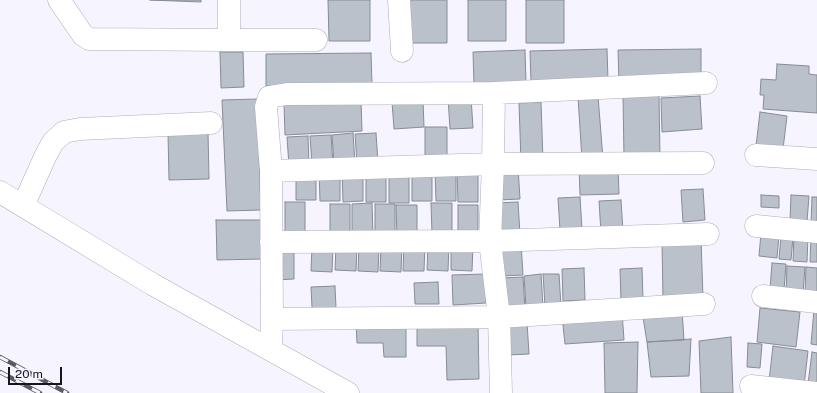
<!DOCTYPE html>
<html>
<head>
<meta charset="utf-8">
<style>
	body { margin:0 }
	#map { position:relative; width:817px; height:393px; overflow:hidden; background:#f6f5ff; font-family:"Public Sans",sans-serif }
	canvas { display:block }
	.scale { position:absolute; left:8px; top:367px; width:54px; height:18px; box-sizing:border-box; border:2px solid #16161a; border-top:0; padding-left:5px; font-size:12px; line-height:14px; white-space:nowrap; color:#16161a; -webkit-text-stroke:3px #f6f5ff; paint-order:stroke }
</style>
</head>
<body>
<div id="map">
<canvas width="817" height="393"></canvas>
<div class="scale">20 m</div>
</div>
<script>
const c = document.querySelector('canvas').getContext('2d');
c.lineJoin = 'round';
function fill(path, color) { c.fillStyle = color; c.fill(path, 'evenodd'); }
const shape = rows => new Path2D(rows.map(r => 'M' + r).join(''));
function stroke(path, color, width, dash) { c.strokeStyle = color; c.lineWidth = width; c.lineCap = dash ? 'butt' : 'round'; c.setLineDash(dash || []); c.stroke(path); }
const building = shape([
	[150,0,201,0,201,2,150,0],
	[328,0,370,0,370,41,329,41,328,0],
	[407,0,447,0,447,43,407,43,407,0],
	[468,0,506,0,506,41,468,41,468,0],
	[526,0,564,0,564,43,526,43,526,0],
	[607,49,608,80,531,82,530,51,607,49],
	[701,49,701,81,619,82,618,50,701,49],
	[525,50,526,83,474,85,473,52,525,50],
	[220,52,243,52,244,87,221,88,220,52],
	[371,53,372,84,266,86,266,54,371,53],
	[777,64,809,66,809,74,817,75,817,113,763,109,764,95,760,95,761,79,776,80,777,64],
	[623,95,659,95,660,158,624,158,623,95],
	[598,96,603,159,582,160,578,97,598,96],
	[700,96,702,129,662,132,661,98,700,96],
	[471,97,473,128,450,129,448,98,471,97],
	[257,99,261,210,227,211,222,100,257,99],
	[361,100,362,131,285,135,284,104,361,100],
	[423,100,424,127,394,129,392,102,423,100],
	[541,102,543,161,521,162,519,103,541,102],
	[760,112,787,116,783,149,756,146,760,112],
	[425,127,447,127,447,156,425,156,425,127],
	[208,132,209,179,169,180,168,133,208,132],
	[353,133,355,163,334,164,332,135,353,133],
	[376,133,378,163,357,164,355,134,376,133],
	[331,135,333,164,312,165,310,136,331,135],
	[308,136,309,165,289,166,287,137,308,136],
	[618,166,619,194,580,195,579,167,618,166],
	[518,167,520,199,498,200,496,168,518,167],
	[319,170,340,170,340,201,320,201,319,170],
	[342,170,363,170,363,201,343,202,342,170],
	[412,170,432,170,432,201,412,201,412,170],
	[435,170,456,170,456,201,436,201,435,170],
	[386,171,386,202,366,202,366,172,386,171],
	[457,171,478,171,478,202,458,202,457,171],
	[389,172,409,172,409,203,389,203,389,172],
	[296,174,316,174,316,200,296,200,296,174],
	[703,189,705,220,683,222,681,190,703,189],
	[761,195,779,196,779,208,761,207,761,195],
	[791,195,809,196,807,222,790,221,791,195],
	[580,197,582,229,560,230,558,198,580,197],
	[812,197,817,197,817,223,811,223,812,197],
	[621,200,623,232,601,233,599,201,621,200],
	[285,202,305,202,305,233,285,233,285,202],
	[518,202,520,234,498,235,496,203,518,202],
	[372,203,373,235,352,235,352,204,372,203],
	[431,203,452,203,452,234,432,234,431,203],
	[330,204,350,204,350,234,330,235,330,204],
	[375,204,395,204,395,235,375,235,375,204],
	[396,205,417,205,417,236,397,237,396,205],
	[458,205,478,205,478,236,458,236,458,205],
	[216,220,262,220,262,259,217,260,216,220],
	[761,233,779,235,777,258,759,256,761,233],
	[794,235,808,236,807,262,793,261,794,235],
	[781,236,793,237,791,260,779,259,781,236],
	[811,236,817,236,817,262,810,262,811,236],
	[701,238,703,299,663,300,662,241,701,238],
	[521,243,523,275,501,276,499,244,521,243],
	[336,245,357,246,356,271,335,270,336,245],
	[404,245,425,246,424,271,403,271,404,245],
	[428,245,449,246,448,271,427,270,428,245],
	[451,245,473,246,472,271,451,270,451,245],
	[312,246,333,247,332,272,311,271,312,246],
	[359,246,379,247,378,272,358,271,359,246],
	[381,246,402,246,401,272,380,271,381,246],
	[274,247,294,247,294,279,275,280,274,247],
	[772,263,786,264,784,290,770,289,772,263],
	[787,266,805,267,803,293,786,292,787,266],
	[806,267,817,268,817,294,805,293,806,267],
	[584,268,585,300,563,301,562,269,584,268],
	[642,268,643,300,621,301,620,269,642,268],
	[485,274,486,303,453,305,452,275,485,274],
	[541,274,543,307,526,308,524,276,541,274],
	[543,274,559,274,561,306,545,306,543,274],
	[523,277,525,309,503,310,501,278,523,277],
	[438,282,439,304,415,304,414,283,438,282],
	[335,286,336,308,312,308,311,287,335,286],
	[760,308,800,312,796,347,757,342,760,308],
	[682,310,684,340,647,342,642,311,682,310],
	[814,310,817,310,817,345,811,344,814,310],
	[622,312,624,340,565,344,562,316,622,312],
	[478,321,479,379,447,380,446,346,417,346,417,322,478,321],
	[406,322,406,357,384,357,383,343,357,343,356,323,406,322],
	[527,322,529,354,507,355,505,323,527,322],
	[731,337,733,393,701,393,699,341,731,337],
	[691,339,689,376,651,377,647,342,691,339],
	[638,342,637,393,605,393,604,343,638,342],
	[748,343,762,344,760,368,747,367,748,343],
	[773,346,808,351,804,386,769,381,773,346],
	[812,352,817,353,817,386,808,384,812,352]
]);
fill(building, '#bac1ca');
stroke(building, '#868c95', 1);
const minor = shape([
	[59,0,83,35,89,39,229,40,316,40],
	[229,0,229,40],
	[399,0,402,51],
	[494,93,706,83],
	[756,155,817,159],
	[271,171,493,164,703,163],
	[0,192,152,284,348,393],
	[23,206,45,157,53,142,64,132,80,129,211,123],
	[756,226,817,232],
	[271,242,490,241,708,234],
	[763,296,817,302],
	[272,319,499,317,704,304],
	[271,350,272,319,271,171,266,107,269,97,287,94,494,93,493,164,490,241,499,317,501,393],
	[751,386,817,393]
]);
stroke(minor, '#acacb7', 23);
stroke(minor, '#fff', 22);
const rail = shape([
	[0,357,67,393],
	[0,372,40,393]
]);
stroke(rail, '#5a5a60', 4.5);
stroke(rail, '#f6f5ff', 3, [9]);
</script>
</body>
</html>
